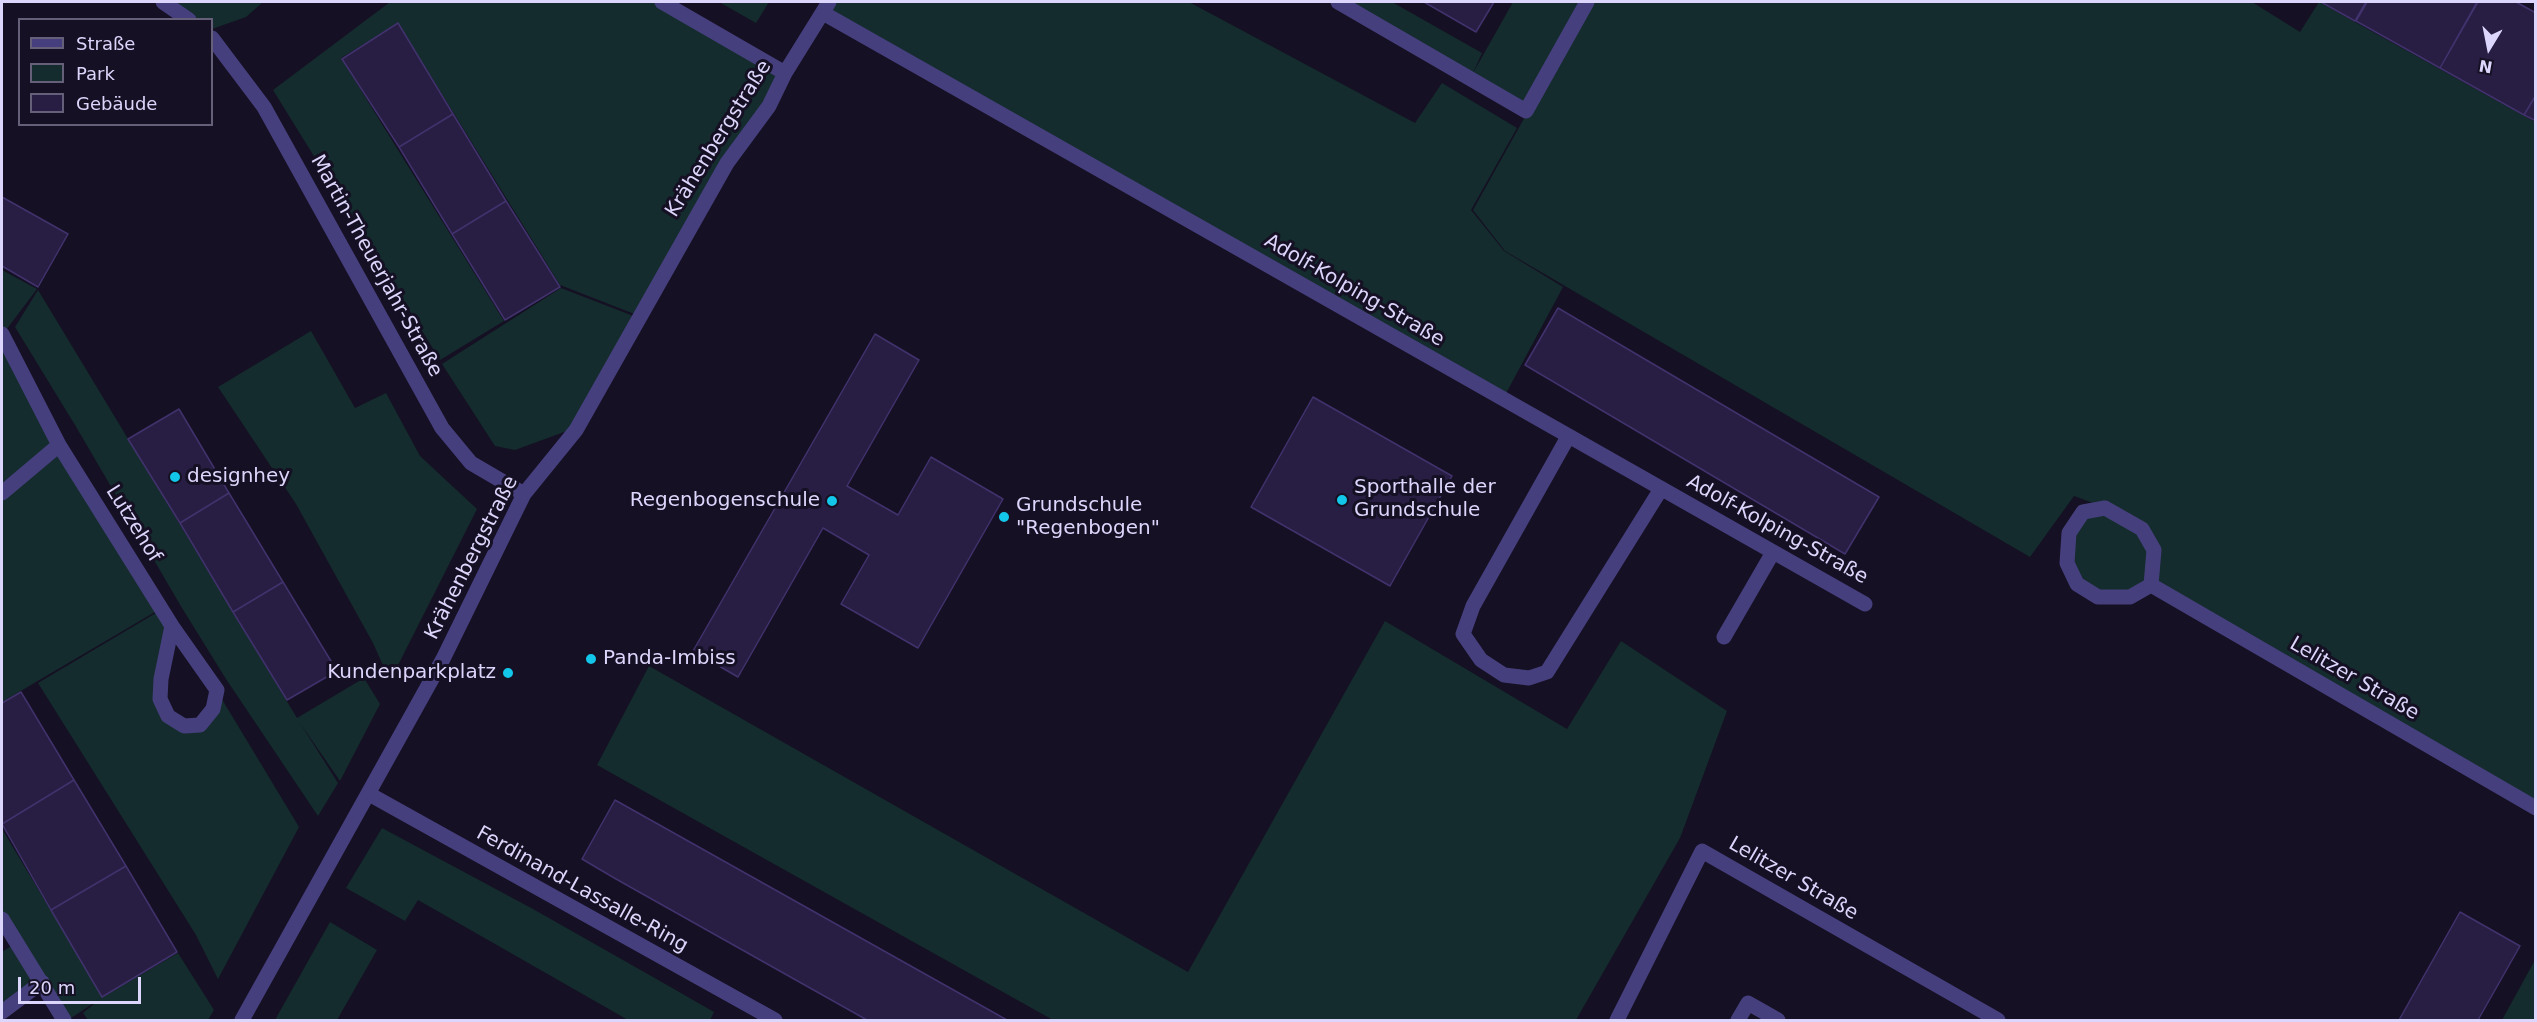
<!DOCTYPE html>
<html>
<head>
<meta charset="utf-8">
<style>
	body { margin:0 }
	#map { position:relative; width:2537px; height:1022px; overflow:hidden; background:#151023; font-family:"DejaVu Sans",sans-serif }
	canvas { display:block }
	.frame { position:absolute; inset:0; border:3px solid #ddd6fc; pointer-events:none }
	.legend { position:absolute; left:18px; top:18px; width:195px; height:108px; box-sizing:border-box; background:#151023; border:2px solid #655f7a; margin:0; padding:8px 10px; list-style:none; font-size:18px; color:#ddd6fc }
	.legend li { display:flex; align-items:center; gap:12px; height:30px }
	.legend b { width:30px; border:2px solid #655f7a }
	.north { position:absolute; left:2459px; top:18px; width:60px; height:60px; -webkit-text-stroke:4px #151023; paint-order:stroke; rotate:190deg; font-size:16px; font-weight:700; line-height:24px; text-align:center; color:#ddd6fc }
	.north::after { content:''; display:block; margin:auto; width:21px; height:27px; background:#ddd6fc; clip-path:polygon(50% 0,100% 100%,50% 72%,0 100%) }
	.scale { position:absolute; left:18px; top:977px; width:123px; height:27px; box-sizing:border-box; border:3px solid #ddd6fc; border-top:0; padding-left:8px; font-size:18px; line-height:21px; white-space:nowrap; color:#ddd6fc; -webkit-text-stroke:4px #151023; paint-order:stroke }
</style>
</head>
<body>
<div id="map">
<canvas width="2537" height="1022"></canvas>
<div class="frame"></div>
<ul class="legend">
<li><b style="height:8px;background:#463f7e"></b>Straße</li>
<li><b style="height:16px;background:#142c2d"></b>Park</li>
<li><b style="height:16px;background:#281e43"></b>Gebäude</li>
</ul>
<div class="north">N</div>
<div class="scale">20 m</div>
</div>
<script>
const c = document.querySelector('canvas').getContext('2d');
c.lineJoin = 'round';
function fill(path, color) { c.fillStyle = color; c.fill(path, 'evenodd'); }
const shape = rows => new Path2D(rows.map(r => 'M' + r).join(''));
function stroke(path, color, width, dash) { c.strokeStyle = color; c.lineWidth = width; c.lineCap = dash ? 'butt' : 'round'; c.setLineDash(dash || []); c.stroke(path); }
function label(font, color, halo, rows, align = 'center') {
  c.font = font + ' "DejaVu Sans",sans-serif'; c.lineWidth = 6; c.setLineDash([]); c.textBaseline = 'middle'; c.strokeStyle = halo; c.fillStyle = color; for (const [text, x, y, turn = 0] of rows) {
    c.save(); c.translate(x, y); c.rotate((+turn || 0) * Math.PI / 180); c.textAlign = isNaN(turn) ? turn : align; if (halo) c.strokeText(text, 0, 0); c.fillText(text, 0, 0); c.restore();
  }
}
fill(shape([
	[166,2,263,2,246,17,212,29,212,20,191,19],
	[390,2,658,2,783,74,637,315,560,285,398,23,341,58,504,321,440,360,273,90],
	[719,2,769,2,756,23],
	[830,2,1189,2,1415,123,1442,83,1517,128,1471,210,1504,251,1563,287,1503,399,824,12],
	[1340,2,1392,2,1482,53,1473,73,1513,2,1586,2,1526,110],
	[1589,2,2252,2,2300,32,2319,2,2535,122,2535,805,2152,584,2155,549,2107,508,2074,496,2030,557,1505,251,1473,210],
	[2,270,37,289,3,334,2,333],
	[561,288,636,317,575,428,515,450,495,446,442,364],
	[38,290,297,718,364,678,380,704,340,781,300,723,338,783,318,816,226,679,182,608,75,425,15,327],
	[311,331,355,408,386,393,420,456,477,509,390,681,373,643,296,504,218,387],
	[2,336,57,445,2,493],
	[58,447,160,609,2,702,2,494],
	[2105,509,2142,529,2153,550,2151,581,2130,596,2098,597,2077,583,2070,533,2084,513],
	[161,610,171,625,160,678,167,717,201,725,217,691,299,827,218,979,196,935,38,683],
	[1385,621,1567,729,1621,641,1727,711,1680,838,1576,1020,1053,1020,597,765,649,666,1188,972],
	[382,828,533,909,660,981,714,1012,710,1020,628,1020,418,900,405,921,346,888],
	[2,829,103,997,178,953,214,1010,208,1020,88,1020,83,1013,100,999,68,1020,2,916],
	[330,922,377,950,337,1020,275,1020],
	[16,943,40,981,2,1011,2,952],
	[2535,960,2535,1020,2502,1020]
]), '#142c2d');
const building = shape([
	[1424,2,1494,2,1476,32,1424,2],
	[2321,2,2366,2,2355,21,2321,2],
	[2367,2,2477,2,2440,68,2356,21,2367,2],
	[2478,2,2516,2,2536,13,2536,95,2524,115,2440,68,2478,2],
	[398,23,453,114,399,147,342,59,398,23],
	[2536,95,2536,121,2524,115,2536,95],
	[453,114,506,201,452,234,399,147,453,114],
	[2,197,68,234,38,287,2,266,2,197],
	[506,201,560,287,505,320,452,234,506,201],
	[1558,308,1879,497,1845,554,1525,365,1558,308],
	[875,334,919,360,847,486,898,515,931,457,1003,499,918,648,841,604,869,555,823,528,738,677,693,651,875,334],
	[1313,397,1452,476,1390,586,1251,507,1313,397],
	[179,409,229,493,180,523,128,439,179,409],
	[229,493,283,582,233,612,180,523,229,493],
	[283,582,337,671,287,700,233,612,283,582],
	[21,692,74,780,2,824,2,703,21,692],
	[74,780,126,866,51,910,2,824,74,780],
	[615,800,1007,1020,867,1020,616,879,582,859,615,800],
	[126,866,177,952,102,997,51,910,126,866],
	[2460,912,2520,946,2478,1020,2399,1020,2460,912]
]);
fill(building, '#281e43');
stroke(building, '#41326d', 1.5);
stroke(shape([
	[163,2,189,20],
	[662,2,785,73],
	[1338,2,1526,111,1587,2],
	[823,13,1865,604],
	[212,38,264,107,442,428,471,463,524,494],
	[2,334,59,445],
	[1568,437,1473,606,1463,634,1481,660,1504,675,1529,678,1547,672,1661,489],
	[2,493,59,445,172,626,217,690,213,709,200,725,184,726,168,716,160,699,161,679,172,626],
	[2105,508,2142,529,2154,550,2151,585,2130,597,2098,597,2077,584,2067,563,2069,533,2083,512,2105,508],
	[2151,585,2536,808],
	[1724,637,1772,554],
	[369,794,775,1020],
	[2,919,64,1020],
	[2,1012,42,982],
	[242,1020,443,659,524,494,576,430,727,163,769,106,785,73,829,2],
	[1617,1020,1702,851,1998,1020],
	[1738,1020,1748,1003,1778,1020]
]), '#463f7e', 15);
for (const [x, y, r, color] of [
	[175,477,6,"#13c7ea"],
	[1342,500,6,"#13c7ea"],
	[832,501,6,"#13c7ea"],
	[1004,517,6,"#13c7ea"],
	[591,659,6,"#13c7ea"],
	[508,673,6,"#13c7ea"]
]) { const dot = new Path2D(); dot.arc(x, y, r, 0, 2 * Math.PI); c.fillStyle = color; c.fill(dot); stroke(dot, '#151023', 2); }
label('20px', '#ddd6fc', '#151023', [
	["Krähenbergstraße",719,139,-58],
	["Martin-Theuerjahr-Straße",376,266,61],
	["Adolf-Kolping-Straße",1354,291,30],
	["Lutzehof",133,524,58],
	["Adolf-Kolping-Straße",1777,530,29],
	["Krähenbergstraße",472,558,-63],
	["Lelitzer Straße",2354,679,30],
	["Lelitzer Straße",1793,879,30],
	["Ferdinand-Lassalle-Ring",582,890,29]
]);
label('20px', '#ddd6fc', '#151023', [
	["designhey",187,477],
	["Sporthalle der",1354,488],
	["Grundschule",1354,511],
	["Regenbogenschule",820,501,"right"],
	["Grundschule",1016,506],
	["\"Regenbogen\"",1016,529],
	["Panda-Imbiss",603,659],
	["Kundenparkplatz",496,673,"right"]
], 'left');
</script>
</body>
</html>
